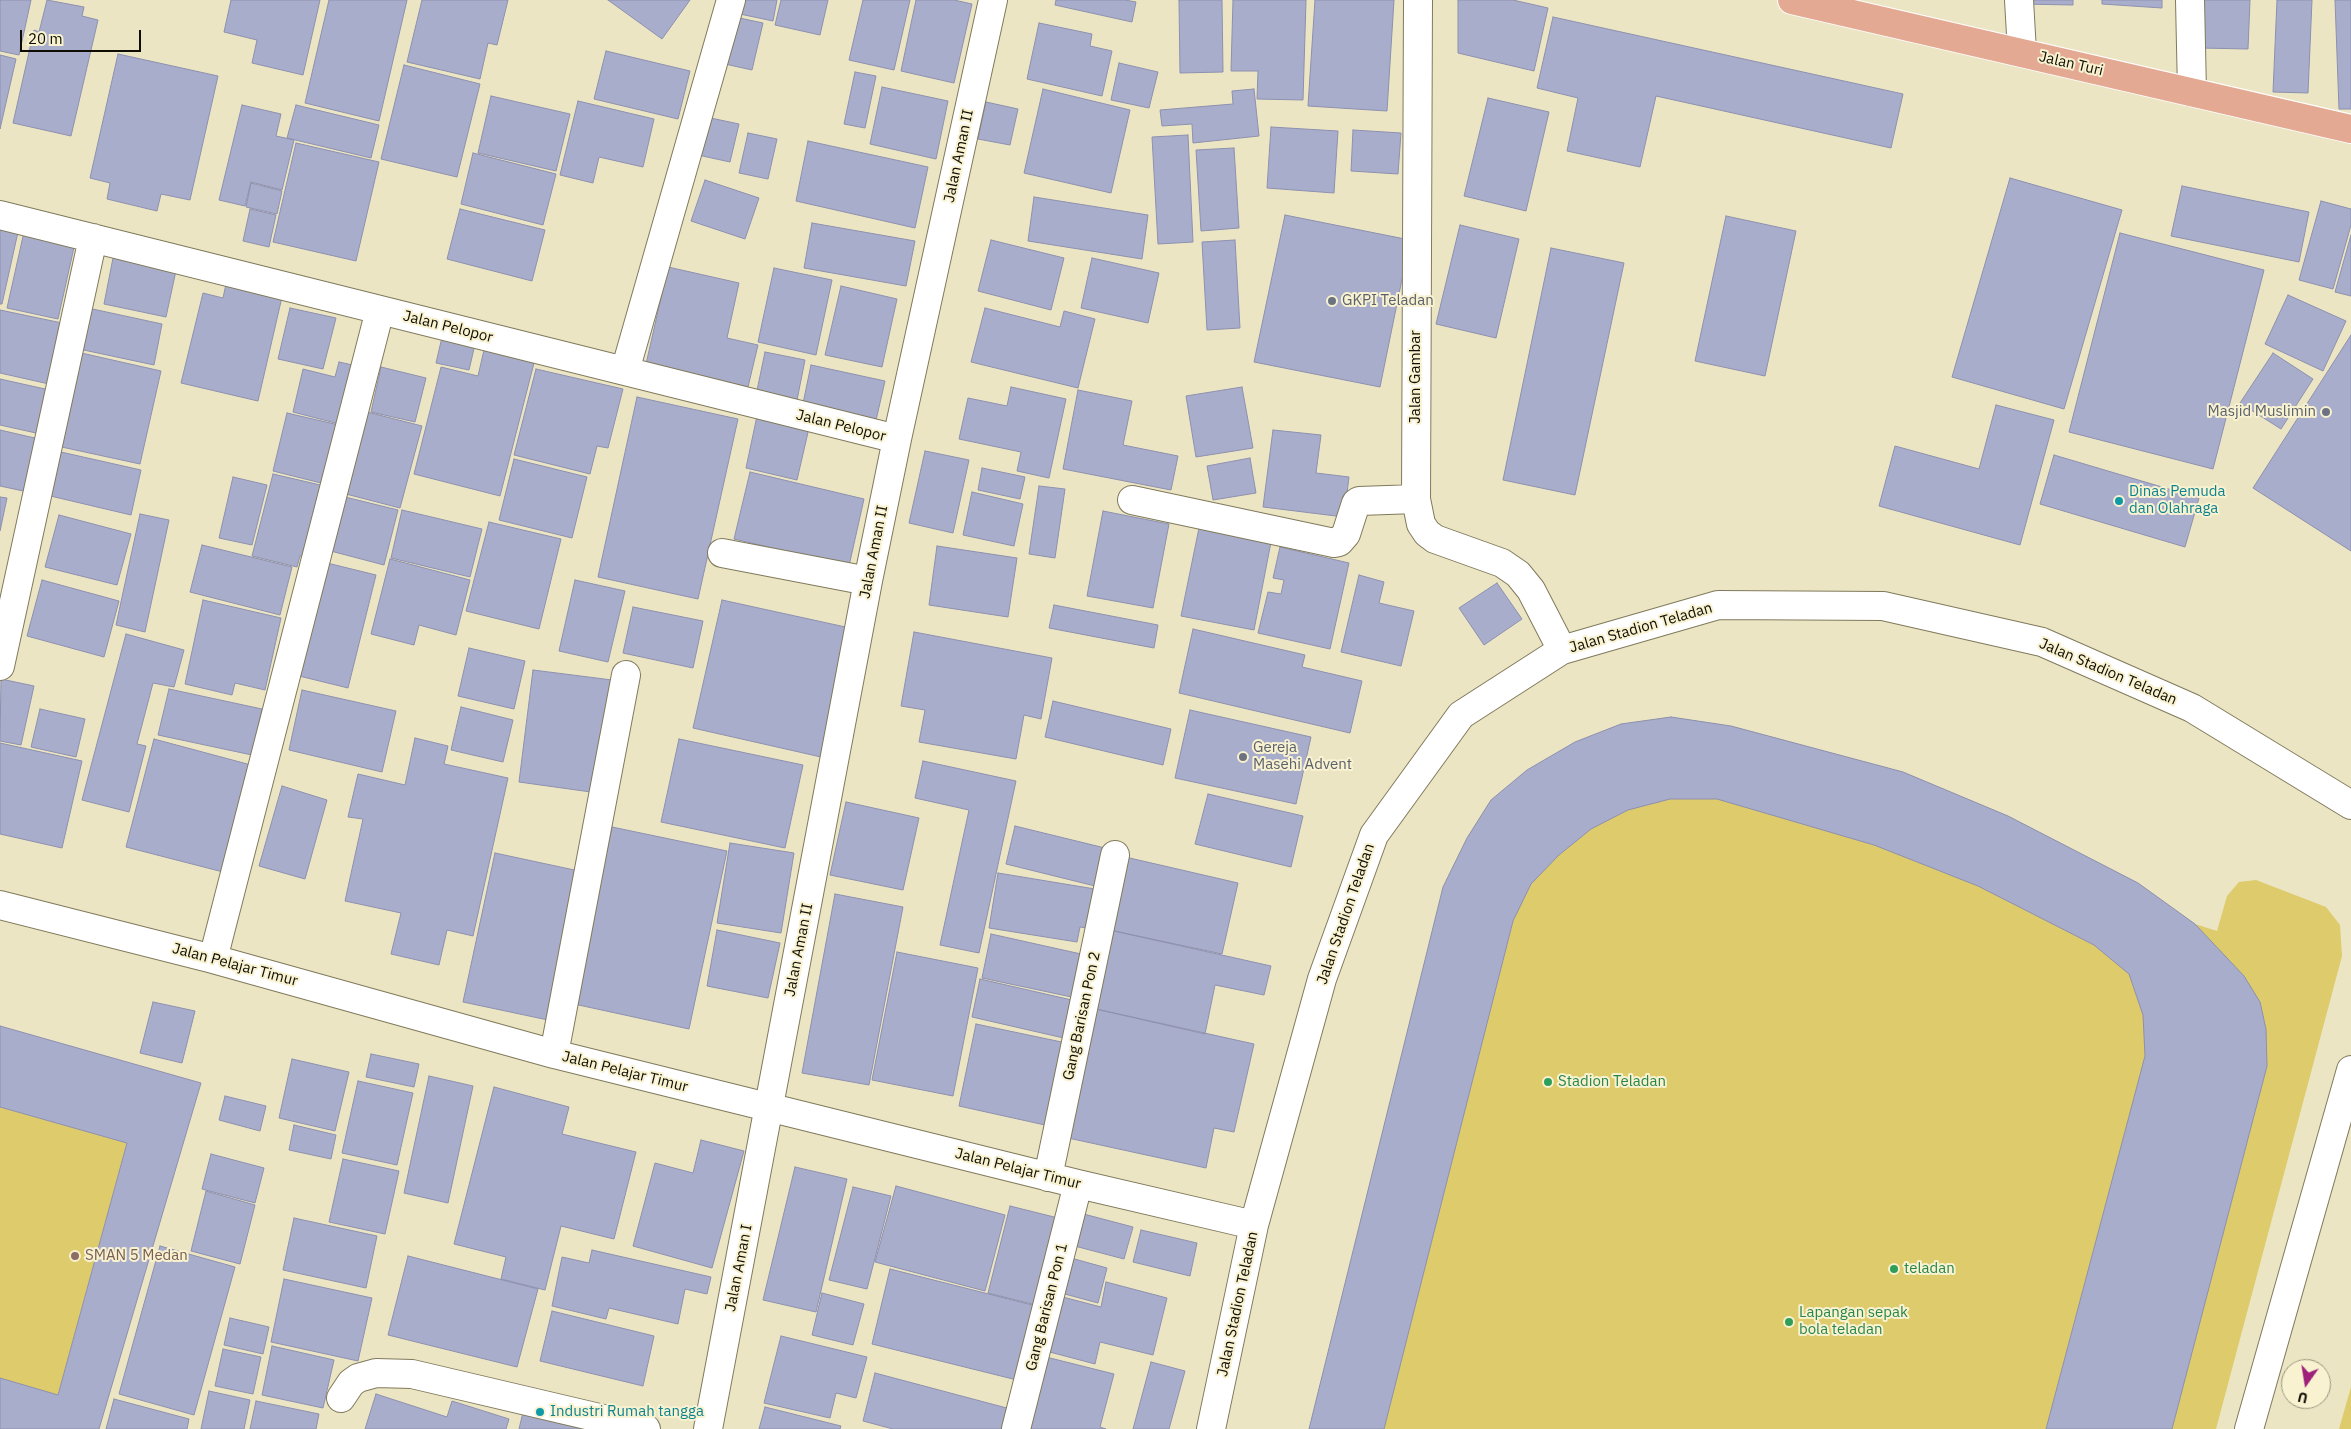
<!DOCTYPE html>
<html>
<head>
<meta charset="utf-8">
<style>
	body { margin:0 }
	#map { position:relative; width:2351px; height:1429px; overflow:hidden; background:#ebe5c4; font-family:"IBM Plex Sans",sans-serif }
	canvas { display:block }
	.north { position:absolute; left:2281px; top:1359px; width:50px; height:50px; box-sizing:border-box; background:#f8f2d1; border:1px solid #9b967f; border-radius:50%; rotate:193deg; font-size:14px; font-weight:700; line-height:20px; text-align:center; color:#0f0d03 }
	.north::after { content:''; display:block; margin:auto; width:18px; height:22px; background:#9e2279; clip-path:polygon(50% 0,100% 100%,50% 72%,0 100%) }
	.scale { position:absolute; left:20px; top:30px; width:121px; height:22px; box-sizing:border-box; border:2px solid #0f0d03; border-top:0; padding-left:6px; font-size:15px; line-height:18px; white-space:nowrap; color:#0f0d03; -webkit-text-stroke:4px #f8f2d1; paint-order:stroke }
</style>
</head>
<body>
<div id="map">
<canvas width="2351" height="1429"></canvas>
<div class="north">U</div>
<div class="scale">20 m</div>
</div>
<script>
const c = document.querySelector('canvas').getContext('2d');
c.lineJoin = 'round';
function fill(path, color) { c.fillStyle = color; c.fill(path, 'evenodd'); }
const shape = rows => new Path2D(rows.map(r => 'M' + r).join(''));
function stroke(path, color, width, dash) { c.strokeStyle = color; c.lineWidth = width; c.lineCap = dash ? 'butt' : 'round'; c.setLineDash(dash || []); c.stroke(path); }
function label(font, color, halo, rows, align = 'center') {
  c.font = font + ' "IBM Plex Sans",sans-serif'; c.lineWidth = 4; c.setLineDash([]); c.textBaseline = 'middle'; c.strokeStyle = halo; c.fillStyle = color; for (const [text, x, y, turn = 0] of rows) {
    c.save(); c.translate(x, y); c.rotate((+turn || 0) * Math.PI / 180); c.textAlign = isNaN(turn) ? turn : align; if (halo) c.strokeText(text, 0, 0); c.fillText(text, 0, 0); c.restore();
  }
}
fill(shape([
	[1671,717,1731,726,1903,772,2008,816,2138,883,2195,924,2217,931,2227,896,2239,882,2256,880,2326,907,2340,925,2342,956,2216,1429,1309,1429,1443,887,1467,838,1491,800,1621,724],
	[0,1107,127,1143,58,1395,0,1378],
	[2351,1387,2351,1429,2339,1429]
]), '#decb6b');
const building = shape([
	[0,0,31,0,19,55,0,51,0,0],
	[47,0,84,7,82,16,98,20,71,136,13,123,34,30,39,32,47,0],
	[231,0,320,0,303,75,252,63,257,40,224,32,231,0],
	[329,0,407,0,379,121,305,103,329,0],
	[422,0,508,0,497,45,488,43,480,79,407,62,422,0],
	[608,0,690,0,662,39,608,0],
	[738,0,777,0,773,21,735,13,738,0],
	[781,0,828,0,820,35,775,25,781,0],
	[863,0,910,0,894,70,849,60,863,0],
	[916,0,954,0,972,4,954,83,901,71,916,0],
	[1056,0,1125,0,1136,2,1132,22,1055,5,1056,0],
	[1179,0,1222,0,1223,72,1180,73,1179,0],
	[1233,0,1306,0,1303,100,1257,99,1258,71,1231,71,1233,0],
	[1315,0,1394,0,1387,111,1308,106,1315,0],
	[1458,0,1513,0,1548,8,1534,71,1458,53,1458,0],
	[2021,0,2073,0,2073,5,2021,4,2021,0],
	[2102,0,2162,0,2162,8,2102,4,2102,0],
	[2201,0,2250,0,2248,49,2200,48,2201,0],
	[2277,0,2312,0,2308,93,2273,92,2277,0],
	[2335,0,2351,0,2351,109,2339,109,2335,0],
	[735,17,763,23,752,70,725,64,735,17],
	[1553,17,1903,94,1891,148,1656,96,1640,167,1567,151,1578,98,1537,88,1553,17],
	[1039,23,1092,34,1090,46,1112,51,1102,96,1027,79,1039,23],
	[606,51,690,71,678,119,594,99,606,51],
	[118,54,218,76,190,200,161,194,157,211,107,199,110,183,90,178,118,54],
	[0,55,16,59,0,129,0,55],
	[1119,63,1158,72,1149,108,1111,100,1119,63],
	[404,65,480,84,457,177,381,159,404,65],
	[855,72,876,76,865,128,844,124,855,72],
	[882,87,948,101,936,159,870,144,882,87],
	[1043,89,1130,110,1111,193,1024,173,1043,89],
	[1254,89,1259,136,1193,143,1192,124,1162,126,1160,110,1233,104,1232,91,1254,89],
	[491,96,570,114,556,171,478,153,491,96],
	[1488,98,1549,112,1526,211,1464,196,1488,98],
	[578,101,654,119,643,167,599,157,593,183,560,175,578,101],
	[986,102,1018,109,1010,145,978,139,986,102],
	[242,105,281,114,276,136,294,140,282,190,251,182,245,206,219,200,242,105],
	[296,105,379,125,371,158,287,138,296,105],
	[706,117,739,124,730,162,698,155,706,117],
	[1271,127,1338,131,1334,193,1267,188,1271,127],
	[1353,130,1401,133,1398,174,1351,171,1353,130],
	[748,133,777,139,768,179,739,173,748,133],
	[1188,135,1193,242,1158,244,1152,137,1188,135],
	[808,141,928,167,915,228,796,201,808,141],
	[296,143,379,162,356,261,273,242,296,143],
	[1234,148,1239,228,1201,231,1196,150,1234,148],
	[473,153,556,174,543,225,461,204,473,153],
	[2010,178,2122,210,2064,409,1952,377,2010,178],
	[705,180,759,198,745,239,691,221,705,180],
	[251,183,282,191,277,214,246,207,251,183],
	[2182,186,2309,212,2299,262,2171,236,2182,186],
	[1034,197,1148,215,1142,259,1028,241,1034,197],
	[2321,201,2351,209,2351,225,2333,289,2299,280,2321,201],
	[250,209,276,215,269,247,243,241,250,209],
	[460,209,545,230,532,281,447,259,460,209],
	[1285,215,1410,240,1380,387,1254,362,1285,215],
	[1726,216,1796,231,1765,376,1695,361,1726,216],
	[812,223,915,241,906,286,804,268,812,223],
	[1460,225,1519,239,1496,338,1436,324,1460,225],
	[0,228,18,232,2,304,0,304,0,228],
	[24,232,75,243,58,319,7,308,24,232],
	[2120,233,2264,270,2213,469,2069,432,2120,233],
	[2351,235,2351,296,2335,292,2351,235],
	[991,240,1064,258,1051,310,978,291,991,240],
	[1235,240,1240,328,1207,330,1202,242,1235,240],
	[1551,248,1624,263,1575,495,1503,480,1551,248],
	[114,253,177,266,166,317,104,304,114,253],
	[1092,258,1159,273,1148,323,1081,308,1092,258],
	[668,267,739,283,727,338,758,345,748,387,646,364,668,267],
	[774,268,832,280,816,355,758,342,774,268],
	[226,284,282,297,258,401,181,383,203,293,223,298,226,284],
	[841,286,897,299,882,367,825,355,841,286],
	[2288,295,2346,321,2323,371,2265,344,2288,295],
	[88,308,162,324,154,365,79,349,88,308],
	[290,308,336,318,323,369,278,359,290,308],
	[985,308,1060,327,1064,311,1095,319,1078,388,971,362,985,308],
	[0,310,62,323,49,384,0,373,0,310],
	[443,333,476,340,469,370,436,363,443,333],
	[2351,335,2351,551,2253,488,2351,335],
	[484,350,534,363,500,496,414,474,441,367,478,376,484,350],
	[77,352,161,371,140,464,57,446,77,352],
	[765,352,805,360,795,410,755,400,765,352],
	[2273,353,2313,379,2281,429,2240,403,2273,353],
	[339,362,357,366,343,425,293,412,303,369,335,377,339,362],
	[811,365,885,381,874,429,801,413,811,365],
	[381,367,426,378,415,422,371,412,381,367],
	[536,369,623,389,608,448,597,446,590,474,514,455,536,369],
	[0,379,54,391,45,435,0,425,0,379],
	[1011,387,1066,399,1049,478,1017,471,1021,452,959,439,968,398,1007,406,1011,387],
	[1242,387,1253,448,1196,457,1186,396,1242,387],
	[1078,390,1132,401,1123,445,1178,456,1171,490,1063,469,1078,390],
	[637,397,738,419,698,599,598,577,637,397],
	[1996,405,2054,420,2020,545,1879,506,1895,446,1979,469,1996,405],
	[367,412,422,426,400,508,346,494,367,412],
	[287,413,343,426,329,485,273,471,287,413],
	[757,416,809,428,797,480,746,468,757,416],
	[0,430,39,439,28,492,0,486,0,430],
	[1273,430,1321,435,1316,473,1349,477,1344,517,1263,507,1273,430],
	[52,450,141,470,131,515,42,494,52,450],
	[925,451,969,460,953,533,909,523,925,451],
	[2054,455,2199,498,2185,547,2040,504,2054,455],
	[1250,458,1256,493,1213,500,1207,466,1250,458],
	[514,459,587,477,572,538,499,520,514,459],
	[982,468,1025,477,1020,499,978,490,982,468],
	[750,472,864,499,849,566,734,539,750,472],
	[273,474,329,487,312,559,300,556,297,567,252,556,273,474],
	[233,477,267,485,252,545,219,538,233,477],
	[1039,486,1065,489,1055,558,1029,554,1039,486],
	[972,492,1023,504,1014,546,963,535,972,492],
	[337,495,398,510,384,565,323,549,337,495],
	[0,497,7,498,0,531,0,497],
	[402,510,482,529,470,577,391,558,402,510],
	[1103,511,1169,524,1153,608,1087,596,1103,511],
	[140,514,169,520,145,632,116,625,140,514],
	[59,515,131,534,117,585,45,567,59,515],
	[489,522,561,539,539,629,466,611,489,522],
	[1199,528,1271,542,1254,630,1181,616,1199,528],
	[202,545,292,567,280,615,190,592,202,545],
	[937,546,1017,558,1008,617,929,605,937,546],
	[1280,547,1349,563,1330,649,1258,633,1268,592,1281,594,1284,580,1273,578,1280,547],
	[390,559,470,580,456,635,419,625,414,645,371,634,390,559],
	[319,561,376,575,348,688,291,674,319,561],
	[1359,575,1384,582,1379,603,1414,611,1401,666,1341,652,1359,575],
	[42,580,119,601,104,657,27,636,42,580],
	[575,580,625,591,608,662,559,651,575,580],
	[1497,583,1522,619,1484,645,1459,608,1497,583],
	[203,600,281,618,265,690,235,683,232,695,185,684,203,600],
	[722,600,850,628,821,757,693,728,722,600],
	[1054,605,1158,625,1154,648,1049,628,1054,605],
	[633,607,703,621,693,668,623,653,633,607],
	[1193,629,1305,655,1302,667,1362,681,1350,733,1179,693,1193,629],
	[914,632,1052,658,1041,719,1024,715,1016,759,919,742,925,710,901,706,914,632],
	[126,634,184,650,174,687,153,683,137,744,146,746,129,812,82,800,126,634],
	[469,648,525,661,514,709,458,696,469,648],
	[533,670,612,680,598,793,519,782,533,670],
	[1,679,34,686,21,745,0,741,1,679],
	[169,689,262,709,252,755,158,735,169,689],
	[302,690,396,711,382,772,289,750,302,690],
	[1053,701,1171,729,1163,765,1045,737,1053,701],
	[461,707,513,720,503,762,451,750,461,707],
	[40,709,85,719,76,757,31,747,40,709],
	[1190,710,1311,737,1296,804,1175,778,1190,710],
	[1671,717,1731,726,1903,772,2008,816,2138,883,2195,924,2244,976,2260,1002,2266,1029,2267,1066,2172,1429,2046,1429,2145,1056,2143,1015,2129,974,2094,945,1978,886,1874,845,1717,799,1670,799,1628,810,1591,829,1559,855,1531,884,1513,921,1384,1429,1309,1429,1443,887,1467,838,1491,800,1527,770,1575,742,1621,724,1671,717],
	[415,738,448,746,444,764,508,778,473,936,447,930,439,965,391,954,401,913,345,901,363,819,348,817,358,774,405,785,415,738],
	[154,739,251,765,223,872,126,847,154,739],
	[679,739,803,765,785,848,661,822,679,739],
	[0,743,82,761,62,848,0,834,0,743],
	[923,761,1016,781,979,953,940,945,969,810,915,798,923,761],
	[282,786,327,800,305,879,259,866,282,786],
	[1208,794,1303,816,1291,867,1195,844,1208,794],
	[846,802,919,818,903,890,830,875,846,802],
	[1015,826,1105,848,1095,886,1006,864,1015,826],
	[612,827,727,851,689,1029,574,1004,612,827],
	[730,843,794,853,781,933,717,923,730,843],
	[495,853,579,871,548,1020,463,1002,495,853],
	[1121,856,1238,883,1222,954,1105,929,1121,856],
	[998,873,1101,890,1094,929,1080,927,1077,942,989,928,998,873],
	[835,894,903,907,869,1085,802,1073,835,894],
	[1105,929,1271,966,1264,995,1215,985,1205,1034,1087,1007,1105,929],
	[717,930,780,943,768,998,707,986,717,930],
	[991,934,1090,956,1081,999,982,978,991,934],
	[897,952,978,968,953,1096,872,1080,897,952],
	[980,979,1076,1001,1068,1039,972,1017,980,979],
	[153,1002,195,1011,182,1063,140,1053,153,1002],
	[1087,1007,1254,1044,1234,1132,1214,1128,1206,1168,1059,1136,1087,1007],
	[976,1024,1071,1044,1054,1127,959,1106,976,1024],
	[0,1026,201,1083,99,1429,0,1429,0,1378,58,1395,127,1143,0,1107,0,1026],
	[371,1054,419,1064,414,1087,366,1077,371,1054],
	[292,1059,349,1072,335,1131,279,1118,292,1059],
	[429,1076,473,1086,448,1203,404,1193,429,1076],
	[358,1081,413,1093,397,1165,342,1153,358,1081],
	[494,1087,569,1107,562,1134,636,1152,614,1239,561,1226,545,1290,501,1279,506,1257,454,1244,494,1087],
	[225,1096,266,1106,260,1131,219,1120,225,1096],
	[294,1125,336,1135,331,1159,289,1150,294,1125],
	[701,1140,744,1151,712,1268,633,1246,655,1163,693,1173,701,1140],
	[211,1154,264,1168,255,1203,202,1189,211,1154],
	[343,1159,399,1171,385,1234,329,1222,343,1159],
	[795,1167,847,1179,816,1312,763,1300,795,1167],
	[896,1186,1005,1215,985,1291,875,1262,896,1186],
	[853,1187,891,1196,867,1289,829,1280,853,1187],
	[206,1191,255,1205,240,1264,191,1251,206,1191],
	[1010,1206,1066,1220,1044,1307,988,1293,1010,1206],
	[1076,1212,1133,1227,1124,1259,1067,1244,1076,1212],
	[294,1218,377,1236,366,1288,283,1270,294,1218],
	[1141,1230,1197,1243,1190,1276,1133,1262,1141,1230],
	[160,1246,235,1267,194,1415,119,1394,160,1246],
	[592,1250,711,1277,707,1294,685,1289,678,1324,609,1308,606,1319,552,1306,562,1257,589,1263,592,1250],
	[408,1256,538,1289,517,1367,388,1335,408,1256],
	[1071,1258,1107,1268,1098,1303,1061,1293,1071,1258],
	[890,1269,1044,1308,1025,1382,872,1344,890,1269],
	[284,1279,372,1298,358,1361,271,1342,284,1279],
	[1106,1282,1167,1298,1153,1355,1100,1342,1095,1364,1046,1351,1059,1296,1101,1307,1106,1282],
	[822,1293,864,1304,853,1345,812,1335,822,1293],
	[552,1311,654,1336,643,1386,540,1361,552,1311],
	[230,1318,269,1327,263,1354,224,1345,230,1318],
	[781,1336,867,1357,856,1398,836,1393,830,1418,764,1403,781,1336],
	[272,1346,334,1360,323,1408,262,1395,272,1346],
	[223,1349,261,1357,253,1394,215,1386,223,1349],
	[1042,1356,1114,1374,1100,1427,1106,1429,1024,1429,1042,1356],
	[1151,1362,1185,1371,1169,1429,1133,1429,1151,1362],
	[875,1373,1018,1411,1013,1429,893,1429,863,1421,875,1373],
	[209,1391,250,1400,244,1429,201,1429,209,1391],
	[376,1394,447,1417,452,1401,509,1419,506,1429,365,1429,376,1394],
	[114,1399,189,1419,187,1429,106,1429,114,1399],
	[256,1401,319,1414,316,1429,250,1429,256,1401],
	[525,1404,588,1419,586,1429,519,1429,525,1404],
	[765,1407,841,1426,840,1429,759,1429,765,1407]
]);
fill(building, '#a9adcc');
stroke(building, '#8d90ae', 1);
const minor = shape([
	[1418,0,1416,499,1421,524,1427,533,1435,539,1502,563,1518,574,1531,590,1562,650],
	[2019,0,2022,52],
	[2190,0,2192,92],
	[0,215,897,439],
	[625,371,731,0],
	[1132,500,1334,543,1339,542,1346,534,1356,503,1359,501,1416,499],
	[722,553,868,581],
	[0,666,93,238],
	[0,905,213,959,554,1054,1078,1184,1254,1225],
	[213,959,380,310],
	[554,1054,626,675],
	[1048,1177,1115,855],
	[341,1398,351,1383,358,1378,376,1373,412,1374,646,1429],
	[708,1429,868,581,897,439,993,0],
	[1016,1429,1078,1184],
	[1211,1429,1254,1225,1322,979,1374,835,1461,715,1562,650,1718,605,1883,606,2042,642,2192,708,2351,805],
	[2249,1429,2351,1070]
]);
const major = shape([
	[1792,0,2351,129]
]);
stroke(minor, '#807a5c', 30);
stroke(major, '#fff', 30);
stroke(minor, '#fff', 28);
stroke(major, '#e3a992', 28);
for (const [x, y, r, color] of [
	[1332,301,5,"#6b7280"],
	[2326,412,5,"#6b7280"],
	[2119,501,5,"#0f9aa8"],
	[1243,757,5,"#6b7280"],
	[1548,1082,5,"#2e9e5b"],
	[75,1256,5,"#8d6e63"],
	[1894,1269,5,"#2e9e5b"],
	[1789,1322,5,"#2e9e5b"],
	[540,1412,5,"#0f9aa8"]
]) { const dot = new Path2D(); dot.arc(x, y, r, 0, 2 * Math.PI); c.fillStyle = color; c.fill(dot); stroke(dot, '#f8f2d1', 2); }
label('15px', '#0f0d03', '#f8f2d1', [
	["Jalan Turi",2071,64,13],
	["Jalan Aman II",959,156,-78],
	["Jalan Pelopor",448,327,14],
	["Jalan Gambar",1416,377,-90],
	["Jalan Pelopor",841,426,14],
	["Jalan Aman II",874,552,-79],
	["Jalan Stadion Teladan",1641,628,-16],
	["Jalan Stadion Teladan",2108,672,23],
	["Jalan Stadion Teladan",1346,914,-71],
	["Jalan Aman II",799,950,-79],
	["Jalan Pelajar Timur",235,965,15],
	["Gang Barisan Pon 2",1082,1016,-78],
	["Jalan Pelajar Timur",625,1072,14],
	["Jalan Pelajar Timur",1018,1169,14],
	["Jalan Aman I",739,1268,-79],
	["Jalan Stadion Teladan",1238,1304,-78],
	["Gang Barisan Pon 1",1047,1307,-76]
]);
label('15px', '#5b616d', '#f8f2d1', [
	["GKPI Teladan",1342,301],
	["Masjid Muslimin",2316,412,"right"],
	["Gereja",1253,748],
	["Masehi Advent",1253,765]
], 'left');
label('15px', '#0d838f', '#f8f2d1', [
	["Dinas Pemuda",2129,492],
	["dan Olahraga",2129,509],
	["Industri Rumah tangga",550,1412]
], 'left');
label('15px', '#27864d', '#f8f2d1', [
	["Stadion Teladan",1558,1082],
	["teladan",1904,1269],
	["Lapangan sepak",1799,1313],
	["bola teladan",1799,1330]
], 'left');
label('15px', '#785e54', '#f8f2d1', [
	["SMAN 5 Medan",85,1256]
], 'left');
</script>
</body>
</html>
